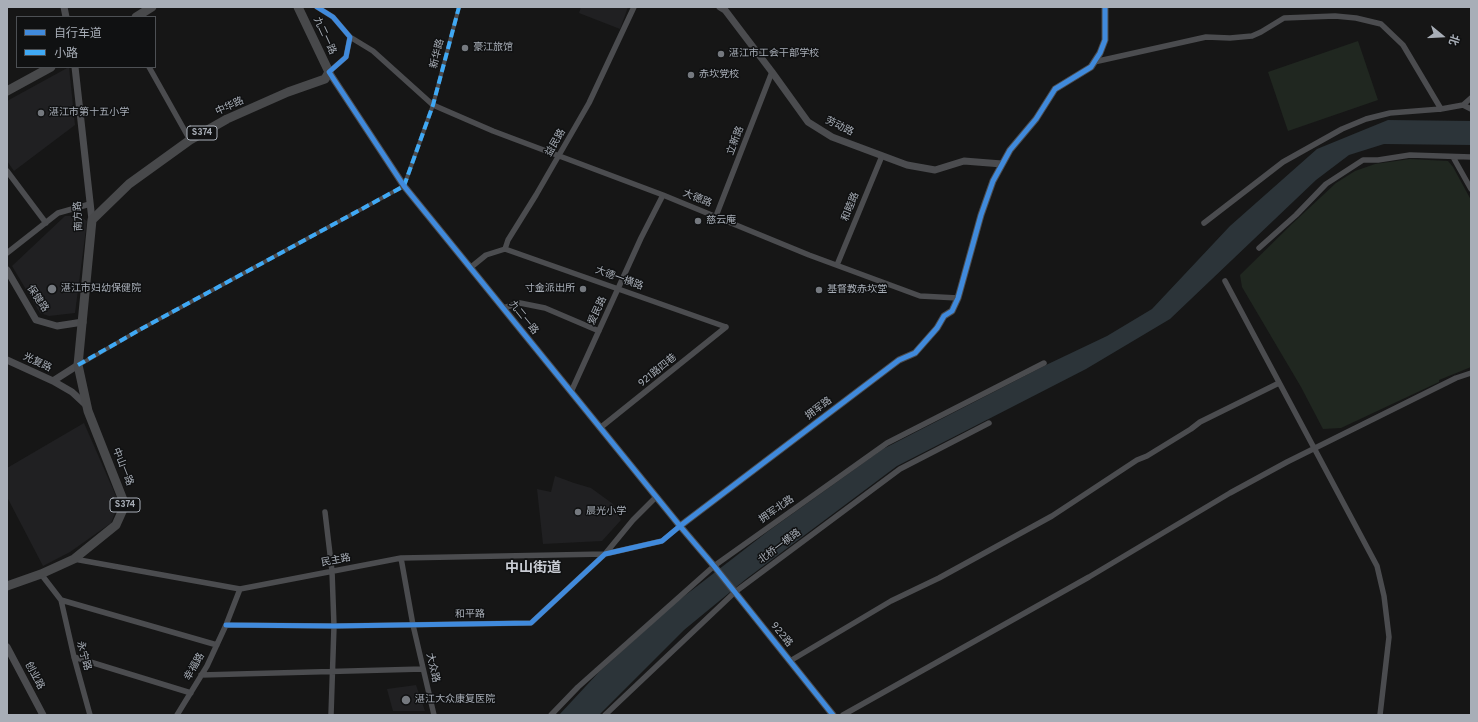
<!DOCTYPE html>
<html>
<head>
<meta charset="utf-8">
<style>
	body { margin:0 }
	#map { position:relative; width:1478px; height:722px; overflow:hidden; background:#161616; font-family:Overpass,"Noto Sans SC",sans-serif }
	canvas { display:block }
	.frame { position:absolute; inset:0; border:8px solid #a8aeb7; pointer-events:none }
	.legend { position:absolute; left:16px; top:16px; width:140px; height:52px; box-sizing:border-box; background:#101112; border:1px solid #4d5054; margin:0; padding:5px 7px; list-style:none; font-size:12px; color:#a8aeb7 }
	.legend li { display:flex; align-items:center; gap:8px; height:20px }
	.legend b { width:20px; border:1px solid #4d5054 }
	.north { position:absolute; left:1422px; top:16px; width:40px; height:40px; -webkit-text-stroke:3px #101112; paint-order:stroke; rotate:108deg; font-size:11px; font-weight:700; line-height:16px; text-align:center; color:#a8aeb7 }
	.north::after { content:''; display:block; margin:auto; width:14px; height:18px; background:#a8aeb7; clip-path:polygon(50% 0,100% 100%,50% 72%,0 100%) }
</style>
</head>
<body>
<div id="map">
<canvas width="1478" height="722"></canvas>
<div class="frame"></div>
<ul class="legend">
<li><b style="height:5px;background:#408adc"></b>自行车道</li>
<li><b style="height:5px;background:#3fa9f5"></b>小路</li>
</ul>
<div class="north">北</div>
</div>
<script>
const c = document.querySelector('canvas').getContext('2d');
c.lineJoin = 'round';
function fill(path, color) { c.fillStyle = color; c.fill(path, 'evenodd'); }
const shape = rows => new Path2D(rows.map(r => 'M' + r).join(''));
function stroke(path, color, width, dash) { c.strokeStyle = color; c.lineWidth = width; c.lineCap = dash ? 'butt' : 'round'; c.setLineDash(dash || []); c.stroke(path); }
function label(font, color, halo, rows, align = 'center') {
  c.font = font + ' Overpass,"Noto Sans SC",sans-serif'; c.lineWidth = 3; c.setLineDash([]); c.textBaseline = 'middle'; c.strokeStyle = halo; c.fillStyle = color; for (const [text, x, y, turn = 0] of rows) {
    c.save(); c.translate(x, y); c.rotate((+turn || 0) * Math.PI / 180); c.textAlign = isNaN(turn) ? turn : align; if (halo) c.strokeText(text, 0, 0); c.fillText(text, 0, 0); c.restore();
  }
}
fill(shape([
	[581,7,628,7,620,29,579,13],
	[69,67,75,125,14,171,7,161,7,101],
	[65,216,80,216,87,221,75,313,49,316,40,313,12,266],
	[84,423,119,503,111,523,70,552,43,566,7,497,7,468],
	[555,476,574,483,591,488,613,504,621,520,602,541,543,544,537,489,551,492],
	[416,685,425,711,393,711,387,689]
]), '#202022');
fill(shape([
	[1358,41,1378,100,1288,131,1268,72],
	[1410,159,1448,161,1453,167,1471,200,1471,367,1439,380,1439,382,1341,428,1323,429,1301,387,1242,287,1240,275,1293,223,1336,183,1355,171,1375,164]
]), '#202720');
fill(shape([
	[1388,120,1471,121,1471,145,1384,144,1349,155,1316,180,1170,319,1086,369,897,466,746,579,684,630,599,715,559,715,599,672,674,604,767,532,883,449,1046,365,1107,336,1152,309,1230,226,1317,149]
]), '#2c3439');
stroke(shape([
	[79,365,141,329,404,186,433,105,459,7]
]), '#4b4c4f', 4);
stroke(shape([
	[317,7,333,17,350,37,346,57,329,72],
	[350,37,373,51,433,105,493,131,663,195,809,255,920,296,958,298],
	[1094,62,1206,37,1230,38,1252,36,1261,32,1284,18,1335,16,1356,18,1381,24,1403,45,1441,109],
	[149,67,190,140],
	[1463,105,1471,109],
	[1453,157,1471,189],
	[7,171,46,223],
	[716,216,772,72],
	[1204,223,1283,162,1342,129,1366,119,1390,113,1441,109,1463,105,1471,98],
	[1259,248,1296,215,1326,184,1363,160,1378,160,1410,155,1471,157],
	[505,249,726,327],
	[7,253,58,213,90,204],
	[837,265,882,156],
	[470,268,486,255,505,249,508,240,536,195,589,103,634,7],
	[1225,281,1377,566,1384,596,1389,637,1380,715],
	[503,308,520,303,545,308,599,331],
	[571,392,641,238,663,195],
	[600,428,726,327],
	[325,512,332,571,334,626,331,715],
	[401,558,413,625,434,715],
	[74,559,240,589,401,558,605,554,633,520,656,497],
	[41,574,61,600,217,645],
	[61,600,74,657,90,715],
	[226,625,334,626,531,623,605,554,662,541,680,526],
	[74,657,191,693],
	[790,661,891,601,939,578,1052,516,1137,460,1147,456,1191,429,1200,422,1279,383],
	[201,675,423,669],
	[177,715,207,666,226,625,240,589],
	[551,715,578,687,714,566,887,443,1044,363],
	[605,715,735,592,900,469,989,423],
	[843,715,1089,577,1230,493,1287,462,1456,378,1471,373]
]), '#4b4c4f', 5.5);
stroke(shape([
	[64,7,66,17],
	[720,7,725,10,772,72,808,122,832,137,907,165,935,170,964,161,1002,164],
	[75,67,92,220],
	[329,72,404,186,680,526,714,566,833,715],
	[7,270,36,320,57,326,83,322],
	[7,360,53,381,78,365],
	[53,381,72,392,86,405],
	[680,526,899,360,915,353,937,328,944,316,952,311,958,298,981,215,993,181,1010,150,1036,119,1055,89,1091,67,1100,53,1105,40,1105,7],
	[7,647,43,715]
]), '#4b4c4f', 7);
stroke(shape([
	[136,17,152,7],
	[7,91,51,67],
	[7,586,41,574,74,559,116,525,125,505,88,411,78,365,92,220,129,184,190,140,227,119,288,92,325,79,329,72,298,7]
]), '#48494b', 9);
stroke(shape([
	[78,365,141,329,404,186,433,105,459,7]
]), '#3fa9f5', 4, [8, 4]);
stroke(shape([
	[317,7,333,17,350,37,346,57,329,72,404,186,680,526,714,566,833,715],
	[226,625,334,626,531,623,605,554,662,541,680,526,899,360,915,353,937,328,944,316,952,311,958,298,981,215,993,181,1010,150,1036,119,1055,89,1091,67,1100,53,1105,40,1105,7]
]), '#408adc', 5);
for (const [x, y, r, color] of [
	[465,48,4,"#75797f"],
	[721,54,4,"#75797f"],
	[691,75,4,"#75797f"],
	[41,113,4,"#75797f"],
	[698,221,4,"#75797f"],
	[52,289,5,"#75797f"],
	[583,289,4,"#75797f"],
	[819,290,4,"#75797f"],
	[578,512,4,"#75797f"],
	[406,700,5,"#75797f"]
]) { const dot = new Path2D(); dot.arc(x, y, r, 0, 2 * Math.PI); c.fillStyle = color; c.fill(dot); stroke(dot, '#101112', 1.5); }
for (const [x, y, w] of [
	[202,133,30],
	[125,505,30]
]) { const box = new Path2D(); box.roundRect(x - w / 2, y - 7, w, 14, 3); c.fillStyle = '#101112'; c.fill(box); stroke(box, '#a8aeb7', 1); }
label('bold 9px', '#a8aeb7', null, [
	["S374",202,133],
	["S374",125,505]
]);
label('10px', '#a8aeb7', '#101112', [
	["九二一路",324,36,65],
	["新华路",438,54,-76],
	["中华路",230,107,-25],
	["劳动路",839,127,26],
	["立新路",736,141,-69],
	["益民路",556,143,-60],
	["大德路",697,199,22],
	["和睦路",851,207,-68],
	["南方路",79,216,-93],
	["大德一横路",619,279,20],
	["保健路",37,299,56],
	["爱民路",598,311,-65],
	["九二一路",523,318,51],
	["光复路",37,363,25],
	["921路四巷",658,371,-39],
	["拥军路",819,409,-37],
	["中山一路",122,467,68],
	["拥军北路",777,510,-35],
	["北桥一横路",780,547,-37],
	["民主路",336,561,-11],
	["和平路",470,615,-1],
	["922路",781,635,51],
	["永宁路",83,656,75],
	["幸福路",195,667,-60],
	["大众路",432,668,77],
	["创业路",34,676,62]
]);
label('10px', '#a8aeb7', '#101112', [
	["豪江旅馆",473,48],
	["湛江市工会干部学校",729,54],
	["赤坎党校",699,75],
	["湛江市第十五小学",49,113],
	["慈云庵",706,221],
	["湛江市妇幼保健院",61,289],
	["寸金派出所",575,289,"right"],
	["基督教赤坎堂",827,290],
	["晨光小学",586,512],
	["湛江大众康复医院",415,700]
], 'left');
label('bold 14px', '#c9ccd3', '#101112', [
	["中山街道",533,569]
]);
</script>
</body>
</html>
